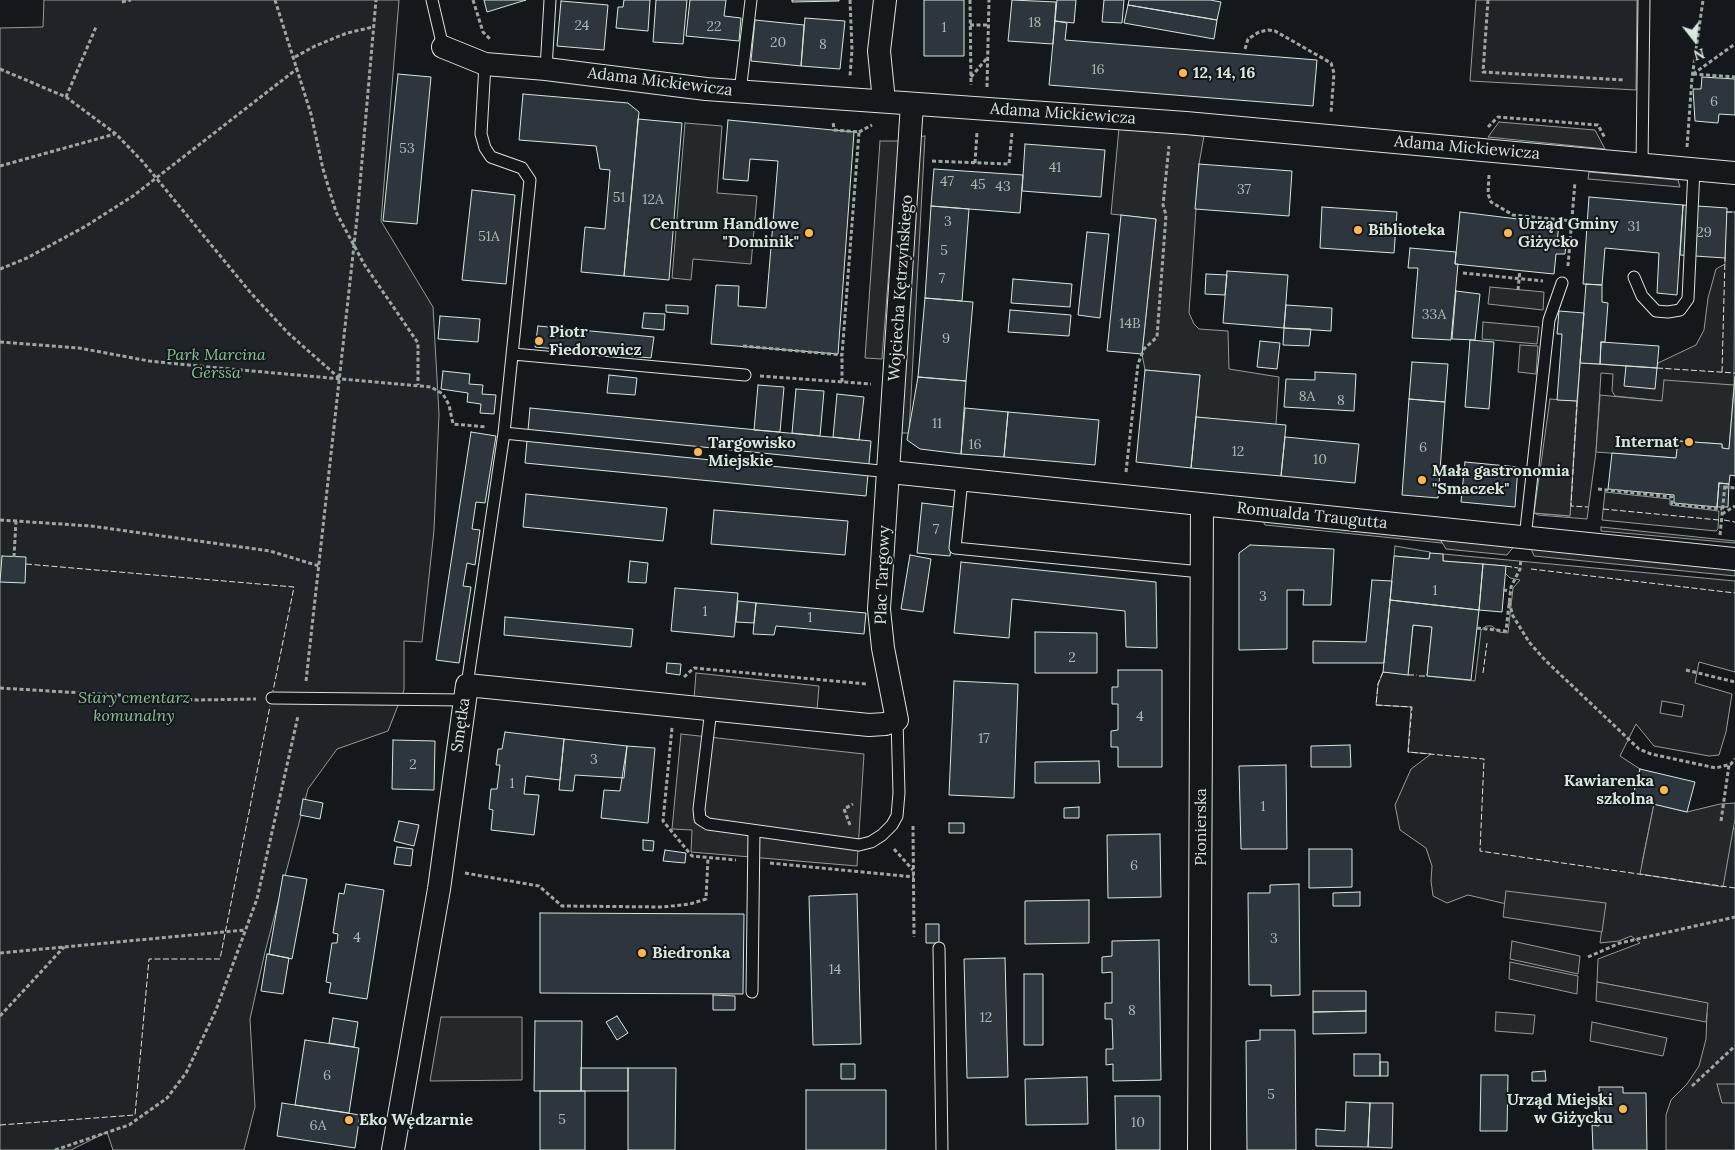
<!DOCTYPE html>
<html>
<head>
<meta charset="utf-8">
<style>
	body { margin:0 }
	#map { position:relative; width:1735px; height:1150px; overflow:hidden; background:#14181c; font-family:Lora,serif }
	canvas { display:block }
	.north { position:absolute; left:1670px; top:15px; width:50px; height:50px; -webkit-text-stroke:4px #14181c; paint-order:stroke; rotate:164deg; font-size:14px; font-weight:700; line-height:20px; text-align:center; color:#d8e6dc }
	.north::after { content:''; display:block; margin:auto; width:18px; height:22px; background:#d8e6dc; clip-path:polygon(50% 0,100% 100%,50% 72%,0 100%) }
</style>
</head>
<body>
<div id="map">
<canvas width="1735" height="1150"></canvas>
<div class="north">N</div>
</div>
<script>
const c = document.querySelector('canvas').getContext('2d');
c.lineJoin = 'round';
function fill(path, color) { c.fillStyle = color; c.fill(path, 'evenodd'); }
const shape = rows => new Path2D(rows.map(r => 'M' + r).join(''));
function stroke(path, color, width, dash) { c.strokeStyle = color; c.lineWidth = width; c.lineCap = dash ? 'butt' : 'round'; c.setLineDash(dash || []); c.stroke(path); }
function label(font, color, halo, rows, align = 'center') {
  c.font = font + ' Lora,serif'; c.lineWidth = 4; c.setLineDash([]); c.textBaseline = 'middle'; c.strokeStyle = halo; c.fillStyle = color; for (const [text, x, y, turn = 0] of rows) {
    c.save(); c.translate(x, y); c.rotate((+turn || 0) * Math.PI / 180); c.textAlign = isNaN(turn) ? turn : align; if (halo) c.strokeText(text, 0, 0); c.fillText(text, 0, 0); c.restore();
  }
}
const green = shape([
	[44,0,399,0,381,221,433,307,439,414,434,530,422,642,404,641,404,690,388,731,337,749,308,789,265,952,250,1019,255,1107,244,1150,113,1150,107,1132,71,1150,0,1150,0,28,43,27,44,0],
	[1476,0,1637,0,1636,90,1470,81,1476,0],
	[1589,172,1678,180,1680,187,1588,179,1589,172],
	[1726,212,1735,212,1734,385,1662,401,1615,396,1612,391,1613,374,1601,373,1596,452,1587,519,1538,515,1534,513,1570,516,1580,363,1657,368,1658,363,1696,345,1704,330,1708,298,1716,269,1725,264,1726,212],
	[1605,492,1670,499,1670,505,1719,511,1718,529,1716,531,1602,520,1605,492],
	[1263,521,1440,539,1442,543,1265,525,1263,521],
	[1601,527,1735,541,1735,543,1601,531,1601,527],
	[1395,546,1430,552,1429,559,1394,556,1395,546],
	[1443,554,1735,581,1735,672,1699,662,1695,683,1732,694,1726,732,1719,755,1709,756,1654,746,1636,724,1620,756,1640,769,1633,799,1654,804,1642,863,1735,828,1735,1150,1666,1150,1666,1115,1671,1100,1687,1084,1699,1066,1706,1039,1707,1013,1701,1002,1597,982,1598,959,1640,943,1631,936,1619,941,1600,943,1603,921,1580,912,1502,903,1468,895,1447,903,1433,896,1431,881,1432,866,1426,848,1400,830,1395,805,1411,769,1431,754,1408,752,1411,707,1376,705,1378,684,1383,672,1408,674,1413,625,1432,627,1427,676,1475,681,1481,630,1486,626,1492,626,1499,632,1508,633,1513,588,1520,580,1510,578,1505,573,1505,566,1443,561,1443,554],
	[1662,701,1684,705,1682,717,1660,713,1662,701]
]);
fill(green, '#202428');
stroke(green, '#939e99', 1);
const parking = shape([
	[1499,122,1595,130,1605,149,1488,137,1499,122],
	[685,123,722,126,717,193,757,196,751,264,693,259,691,280,672,278,685,123],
	[1119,128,1204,136,1199,164,1189,313,1194,324,1199,329,1228,331,1229,369,1279,377,1276,425,1196,417,1200,375,1145,370,1142,354,1156,219,1111,214,1119,128],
	[925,136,909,433,897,433,914,137,925,136],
	[880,141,899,141,882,359,865,358,880,141],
	[1490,287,1544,292,1543,310,1488,304,1490,287],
	[1483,322,1539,327,1537,344,1482,339,1483,322],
	[1520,345,1538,346,1536,374,1518,372,1520,345],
	[1664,380,1734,385,1729,449,1722,448,1722,444,1678,441,1676,458,1596,452,1600,395,1662,401,1664,380],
	[1550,399,1577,401,1570,516,1534,513,1550,399],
	[1440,539,1515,545,1507,555,1446,549,1440,539],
	[1530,546,1735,566,1735,576,1534,556,1530,546],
	[696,673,819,686,817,711,694,699,696,673],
	[681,734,864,754,857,866,691,852,692,830,672,829,681,734],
	[1735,803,1735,819,1723,887,1640,874,1654,804,1687,812,1720,804,1735,803],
	[1506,891,1606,903,1602,932,1503,917,1506,891],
	[1512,941,1580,956,1578,974,1510,959,1512,941],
	[1510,962,1578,976,1577,994,1509,979,1510,962],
	[1597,982,1708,1003,1706,1022,1596,1001,1597,982],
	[1496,1012,1535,1015,1533,1034,1495,1031,1496,1012],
	[441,1017,522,1017,522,1080,430,1081,441,1017],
	[1592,1022,1667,1038,1663,1056,1590,1041,1592,1022],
	[1717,1084,1735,1084,1735,1103,1722,1103,1717,1084]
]);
fill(parking, '#24282b');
stroke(parking, '#939e99', 1);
const building = shape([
	[484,0,526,0,487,12,484,0],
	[624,0,650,0,648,31,616,28,618,7,623,7,624,0],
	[656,0,687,0,683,44,653,42,656,0],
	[690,0,726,0,724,16,741,18,739,41,686,36,690,0],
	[792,0,839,0,839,1,792,2,792,0],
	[924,0,964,0,964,56,924,56,924,0],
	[1012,0,1056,2,1053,44,1008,41,1012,0],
	[1057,0,1076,0,1074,23,1055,21,1057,0],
	[1104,0,1124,0,1122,23,1102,22,1104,0],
	[1129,0,1210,0,1221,2,1217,20,1128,5,1129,0],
	[561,1,608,5,604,50,557,46,561,1],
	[1128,5,1217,20,1214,39,1124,23,1128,5],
	[805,18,845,21,840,69,801,66,805,18],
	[755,20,804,25,801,66,751,61,755,20],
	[1055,21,1067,23,1065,40,1317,60,1313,106,1049,85,1055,21],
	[398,74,431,77,417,224,383,221,398,74],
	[1702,77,1735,79,1735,115,1719,114,1718,123,1695,121,1693,89,1701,89,1702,77],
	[523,94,628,103,639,112,624,276,581,272,585,227,605,229,610,170,600,169,596,146,519,140,523,94],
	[638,119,682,123,669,280,624,276,638,119],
	[728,120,854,132,838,354,711,344,716,285,739,286,738,306,766,308,778,161,750,159,748,181,723,179,728,120],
	[1025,144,1105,150,1101,197,1022,191,1025,144],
	[1199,164,1292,171,1289,216,1195,209,1199,164],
	[934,169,1023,175,1020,213,931,206,934,169],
	[472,190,515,195,506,284,462,280,472,190],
	[1589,197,1683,205,1677,295,1657,293,1659,253,1605,248,1602,285,1583,284,1589,197],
	[1683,205,1727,208,1725,258,1680,255,1683,205],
	[931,206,969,209,962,301,925,298,931,206],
	[1322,207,1397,212,1394,253,1320,248,1322,207],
	[1460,212,1559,224,1557,243,1566,244,1565,254,1556,254,1554,274,1455,264,1460,212],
	[1121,215,1156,219,1142,354,1107,351,1121,215],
	[1087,232,1109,234,1100,318,1078,315,1087,232],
	[1410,248,1456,252,1455,264,1458,264,1451,340,1412,338,1418,268,1408,268,1410,248],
	[1227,271,1288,275,1284,328,1223,323,1227,271],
	[1206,274,1227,275,1225,295,1205,294,1206,274],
	[1013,279,1072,284,1070,307,1011,303,1013,279],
	[1586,284,1602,285,1602,302,1608,303,1605,342,1601,342,1600,364,1580,363,1586,284],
	[1456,291,1480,294,1475,340,1452,339,1456,291],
	[925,298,973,302,966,381,918,377,925,298],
	[666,305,688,306,688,314,666,312,666,305],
	[1286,305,1332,308,1331,331,1284,328,1286,305],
	[1010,310,1071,315,1069,336,1008,332,1010,310],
	[1559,311,1584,313,1577,401,1557,400,1562,334,1557,334,1559,311],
	[644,313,665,314,664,330,642,328,644,313],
	[440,316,480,319,478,342,438,339,440,316],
	[538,326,654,337,651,358,535,347,538,326],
	[1284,328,1311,329,1309,346,1283,345,1284,328],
	[1470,340,1494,342,1489,409,1465,407,1470,340],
	[1260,341,1280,343,1277,369,1257,367,1260,341],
	[1601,342,1659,346,1657,368,1600,364,1601,342],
	[1412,362,1448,364,1445,402,1409,399,1412,362],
	[1626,366,1657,368,1655,389,1624,386,1626,366],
	[1145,370,1200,375,1191,468,1136,462,1145,370],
	[443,371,470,374,469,384,483,385,482,394,496,395,494,414,480,413,481,404,467,402,468,393,441,389,443,371],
	[1315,372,1356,374,1354,411,1284,407,1286,379,1315,380,1315,372],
	[609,375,637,378,635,395,607,393,609,375],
	[918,377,966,381,961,454,920,449,907,440,918,377],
	[1735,377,1735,476,1730,475,1729,484,1719,483,1717,507,1674,503,1674,495,1608,489,1612,453,1676,458,1678,441,1722,444,1722,448,1729,449,1735,377],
	[758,385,784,387,780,432,754,430,758,385],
	[796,389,824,391,820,436,792,433,796,389],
	[837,394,864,397,859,440,833,437,837,394],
	[1409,399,1445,402,1438,498,1402,495,1409,399],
	[530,408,871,441,866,496,525,463,530,408],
	[965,408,1008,412,1004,457,961,454,965,408],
	[1008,412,1099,420,1095,465,1004,457,1008,412],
	[1196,417,1286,425,1281,476,1191,468,1196,417],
	[471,432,496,436,485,503,476,502,472,529,480,530,475,565,467,563,463,586,471,587,459,663,436,660,471,432],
	[1285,437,1359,444,1355,483,1281,476,1285,437],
	[1465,462,1518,467,1515,507,1461,502,1465,462],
	[1719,483,1729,484,1728,507,1717,507,1719,483],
	[526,494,667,508,663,541,523,527,526,494],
	[922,503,955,507,950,556,917,553,922,503],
	[714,510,848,521,845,555,711,544,714,510],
	[1250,545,1334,549,1331,605,1303,605,1304,590,1287,590,1287,649,1239,650,1239,553,1250,545],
	[1430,553,1443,554,1443,561,1483,564,1479,610,1390,600,1394,556,1429,559,1430,553],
	[910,555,931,559,923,612,901,609,910,555],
	[2,556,26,557,25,583,0,582,2,556],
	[630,561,648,563,646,583,628,582,630,561],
	[961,562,1156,582,1157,648,1126,647,1125,611,1012,599,1009,638,954,633,961,562],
	[1483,564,1506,566,1502,612,1479,610,1483,564],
	[1372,580,1392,581,1384,663,1313,663,1313,641,1366,642,1372,580],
	[675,588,738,593,734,637,671,631,675,588],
	[1390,600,1479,610,1471,680,1427,676,1432,627,1413,625,1408,675,1383,672,1390,600],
	[738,601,756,603,754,623,736,622,738,601],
	[756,603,866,613,864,634,776,626,774,635,753,634,756,603],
	[505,617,633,629,631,647,504,635,505,617],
	[1035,632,1097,633,1097,673,1035,673,1035,632],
	[667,663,681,664,680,675,666,673,667,663],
	[1118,670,1162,670,1162,767,1118,767,1118,747,1111,747,1111,731,1118,730,1118,704,1112,704,1112,687,1118,687,1118,670],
	[954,681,1018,684,1014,798,949,795,954,681],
	[505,732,564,739,560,780,526,776,524,794,539,795,534,835,491,830,493,810,489,809,491,789,497,789,500,765,496,765,498,749,502,749,505,732],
	[564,739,627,746,624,778,575,775,573,791,559,790,564,739],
	[393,740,435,741,434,790,392,789,393,740],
	[1350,745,1351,767,1311,767,1311,746,1350,745],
	[627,746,655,748,648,823,601,818,604,790,620,791,627,746],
	[1099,761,1100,783,1035,783,1035,762,1099,761],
	[1286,765,1287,849,1241,849,1239,766,1286,765],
	[1640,769,1695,782,1687,812,1632,799,1640,769],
	[303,799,323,803,320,819,300,815,303,799],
	[1079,807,1079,818,1064,818,1064,808,1079,807],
	[399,821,419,825,414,846,394,841,399,821],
	[949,823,964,823,964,833,949,833,949,823],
	[1160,834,1161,897,1108,898,1107,835,1160,834],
	[643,840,654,841,653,851,643,850,643,840],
	[397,847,413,849,411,866,394,864,397,847],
	[1309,849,1352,849,1352,887,1309,888,1309,849],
	[665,850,686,853,685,863,663,861,665,850],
	[283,875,307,879,292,959,269,954,283,875],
	[346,884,384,890,367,999,329,993,331,983,326,982,332,943,337,943,338,934,333,933,339,893,344,894,346,884],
	[1299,884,1300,995,1271,996,1271,985,1249,985,1248,893,1270,893,1270,885,1299,884],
	[1360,892,1360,906,1333,906,1333,893,1360,892],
	[857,894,861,1044,813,1045,809,896,857,894],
	[1089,900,1089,943,1025,944,1025,901,1089,900],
	[540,913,744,914,743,994,540,993,540,913],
	[926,924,939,924,939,943,926,943,926,924],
	[1159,940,1161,1080,1113,1081,1113,1064,1106,1065,1106,1049,1113,1049,1112,1019,1105,1019,1105,1003,1112,1003,1112,972,1102,973,1102,957,1112,956,1112,941,1159,940],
	[267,954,289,958,283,994,261,991,267,954],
	[1005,958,1008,1077,967,1078,964,959,1005,958],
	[1024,974,1043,974,1043,1045,1024,1045,1024,974],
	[1313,991,1366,991,1366,1011,1313,1012,1313,991],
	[713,995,735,996,735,1010,713,1010,713,995],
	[1366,1011,1366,1033,1313,1034,1313,1012,1366,1011],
	[617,1016,628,1033,617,1040,606,1022,617,1016],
	[333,1018,358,1022,354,1047,329,1043,333,1018],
	[535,1021,582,1021,581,1091,534,1091,535,1021],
	[1260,1030,1295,1030,1296,1150,1247,1150,1246,1041,1260,1040,1260,1030],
	[305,1040,359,1048,349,1113,295,1105,305,1040],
	[1354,1054,1380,1054,1380,1076,1354,1076,1354,1054],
	[1380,1062,1388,1062,1388,1076,1380,1076,1380,1062],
	[841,1064,855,1064,855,1079,841,1079,841,1064],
	[581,1068,628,1068,628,1091,581,1091,581,1068],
	[628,1068,676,1068,675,1150,628,1150,628,1068],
	[1545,1071,1546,1081,1532,1081,1532,1072,1545,1071],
	[1481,1075,1508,1075,1507,1131,1480,1131,1481,1075],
	[1087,1077,1088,1124,1026,1125,1025,1079,1087,1077],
	[1599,1087,1623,1087,1623,1093,1646,1093,1647,1150,1593,1150,1592,1125,1599,1126,1599,1087],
	[806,1090,886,1090,886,1150,806,1150,806,1090],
	[540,1091,585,1091,585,1150,540,1150,540,1091],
	[1115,1096,1160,1096,1160,1150,1116,1150,1115,1096],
	[1346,1102,1370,1103,1368,1147,1316,1146,1316,1129,1345,1131,1346,1102],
	[282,1103,360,1115,355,1148,277,1136,282,1103],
	[1370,1103,1393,1103,1392,1148,1368,1147,1370,1103]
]);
fill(building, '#2c363c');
stroke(building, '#d8e6dc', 1);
const lane = shape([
	[432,0,443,47],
	[546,69,550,0],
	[740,92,751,0],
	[1642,164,1644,0],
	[1634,277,1642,296,1656,311,1668,312,1680,310,1688,299,1694,169],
	[513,354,745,375],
	[504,433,890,472],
	[962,480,955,548,1201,572],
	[1525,538,1549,320,1562,283],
	[467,685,504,433,530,180,522,168,491,157,485,148,481,134,485,64],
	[272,698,465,700],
	[711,709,699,809,700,819,708,824,859,845,871,842,882,835,892,825,897,816,899,793,897,720],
	[939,948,942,1150],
	[752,992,754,831]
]);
const street = shape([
	[443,47,485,64,546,69,706,89,1186,123,1735,173],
	[884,101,879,51,885,0],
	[890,472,1735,559],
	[393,1150,439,889,467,685,869,725,885,724,897,720,883,648,879,609,912,104],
	[1199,1150,1202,505]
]);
stroke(lane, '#d8e6dc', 13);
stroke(street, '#d8e6dc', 24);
stroke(shape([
	[275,0,311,114,323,169,336,212,364,264,418,343,418,385],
	[473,0,483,32,490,39],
	[850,0,852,50,850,76],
	[970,0,971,85],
	[1488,0,1483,72,1625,80],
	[122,2,131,0],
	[970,25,989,25],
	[1245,49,1248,39,1259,32,1268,30,1275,31,1331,63,1334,73,1331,113],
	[295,57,315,46,347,33,373,27],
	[0,69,66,97,116,134,143,162,250,292,288,333,338,377],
	[1693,74,1735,44],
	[1693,74,1735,77],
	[971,77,988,57],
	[987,87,989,0],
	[66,97,96,27],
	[1488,127,1498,117,1598,125,1605,138],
	[859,132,872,125],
	[1687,147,1692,78,1703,0],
	[932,161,1009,164,1012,133],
	[975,163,977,132],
	[0,166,115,134],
	[1489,175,1488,194,1491,202,1513,215,1573,221],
	[1568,266,1575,182],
	[0,269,27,258,86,226,133,196,298,68],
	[1463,273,1543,281],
	[1518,290,1520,270],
	[0,342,79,348,149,361,219,368,431,387,443,394,449,405,453,424,487,427],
	[743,346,842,355,859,132,834,130,833,121],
	[760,376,871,384],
	[842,382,842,355],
	[1126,472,1138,364,1144,349,1157,337,1166,215,1163,205,1169,146],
	[1724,487,1735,488],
	[1598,489,1672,497,1672,504,1722,509],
	[1722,514,1735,506],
	[0,520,91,526,270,551,319,566],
	[1720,535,1725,484],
	[14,557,16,521],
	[1503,590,1510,591],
	[1509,602,1513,616,1529,642,1545,660,1639,749,1651,754,1716,768,1731,764,1735,759],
	[1477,628,1506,631,1511,587,1520,569,1521,559],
	[1686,670,1735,682],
	[684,677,694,668,867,684],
	[306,681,357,218,376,0],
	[0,688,197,700,256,699],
	[672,728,663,821,692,856,736,860],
	[1721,821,1729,765],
	[850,825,844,809,853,804],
	[913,826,914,937],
	[894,849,913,870],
	[770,863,914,877],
	[465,873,539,886,562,906,663,907,690,904,706,899,708,858],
	[0,953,245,930],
	[1588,957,1620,943,1735,917],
	[0,1016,64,947],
	[1692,1086,1735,1046],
	[55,1150,129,1125,167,1098,186,1073,216,1010,257,899,298,716]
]), '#9da8a2', 3, [4, 2.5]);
stroke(lane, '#14181c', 11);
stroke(street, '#14181c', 22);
stroke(shape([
	[1726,212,1735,212],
	[1657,368,1735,373],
	[1722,372,1725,258],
	[1577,401,1571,506,1588,507],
	[1603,509,1719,520],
	[1724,520,1735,522],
	[26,564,294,587,273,691],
	[1506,566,1518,568],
	[1531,569,1735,593],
	[1383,672,1378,684,1376,705,1412,707,1408,752,1484,759,1480,851,1735,888],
	[1483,673,1487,643],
	[1408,675,1417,675],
	[1419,676,1427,676],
	[0,1125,135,1115,149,959,220,959,270,706]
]), '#d8e6dc', 1, [6, 2.5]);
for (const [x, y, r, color] of [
	[1183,73,5,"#ffb74d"],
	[1358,230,5,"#ffb74d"],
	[809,233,5,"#ffb74d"],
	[1508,233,5,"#ffb74d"],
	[539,341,5,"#ffb74d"],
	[1689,442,5,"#ffb74d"],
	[698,452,5,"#ffb74d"],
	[1422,480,5,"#ffb74d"],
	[1664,790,5,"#ffb74d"],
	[642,953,5,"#ffb74d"],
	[1623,1109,5,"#ffb74d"],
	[349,1120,5,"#ffb74d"]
]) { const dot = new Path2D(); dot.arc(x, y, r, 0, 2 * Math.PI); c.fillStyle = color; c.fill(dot); stroke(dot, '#14181c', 2); }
label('14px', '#adbab4', null, [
	["18",1035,23],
	["24",582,26],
	["22",714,27],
	["1",944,28],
	["20",778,43],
	["8",823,45],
	["16",1098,70],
	["6",1714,102],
	["53",407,149],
	["41",1055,168],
	["47",947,182],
	["45",978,185],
	["43",1003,187],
	["37",1244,190],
	["51",619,198],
	["12A",653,200],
	["3",948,222],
	["31",1634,227],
	["29",1704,233],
	["51A",489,237],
	["5",944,251],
	["7",942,279],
	["33A",1434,315],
	["14B",1130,324],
	["9",946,339],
	["8A",1307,397],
	["8",1341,401],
	["11",937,424],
	["16",975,445],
	["6",1423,448],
	["12",1238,452],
	["10",1320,460],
	["7",936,530],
	["1",1435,591],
	["3",1263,597],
	["1",705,612],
	["1",810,618],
	["2",1072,658],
	["4",1140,717],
	["17",984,739],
	["3",594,760],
	["2",413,765],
	["1",512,784],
	["1",1263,807],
	["6",1134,866],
	["4",357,938],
	["3",1274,939],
	["14",835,970],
	["8",1132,1011],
	["12",986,1018],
	["6",327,1076],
	["5",1271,1095],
	["5",562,1120],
	["10",1138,1123],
	["6A",318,1126]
]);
label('bold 16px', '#d8e6dc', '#14181c', [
	["12, 14, 16",1193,73],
	["Centrum Handlowe",799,224,"right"],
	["\"Dominik\"",799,242,"right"],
	["Urząd Gminy",1518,224],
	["Giżycko",1518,242],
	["Biblioteka",1368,230],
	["Piotr",549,332],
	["Fiedorowicz",549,350],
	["Internat",1679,442,"right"],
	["Targowisko",708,443],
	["Miejskie",708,461],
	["Mała gastronomia",1432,471],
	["\"Smaczek\"",1432,489],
	["Kawiarenka",1654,781,"right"],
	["szkolna",1654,799,"right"],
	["Biedronka",652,953],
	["Urząd Miejski",1613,1100,"right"],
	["w Giżycku",1613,1118,"right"],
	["Eko Wędzarnie",359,1120]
], 'left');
label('16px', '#d8e6dc', '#14181c', [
	["Adama Mickiewicza",660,82,7],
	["Adama Mickiewicza",1063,114,4],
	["Adama Mickiewicza",1467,148,5],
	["Wojciecha Kętrzyńskiego",901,288,-86],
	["Romualda Traugutta",1312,516,6],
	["Plac Targowy",883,575,-88],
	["Smętka",461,725,-82],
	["Pionierska",1201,827,-90]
]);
label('italic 16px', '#8ac095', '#14181c', [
	["Park Marcina",216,355],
	["Gerssa",216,373],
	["Stary cmentarz",134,698],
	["komunalny",134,716]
]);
</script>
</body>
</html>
